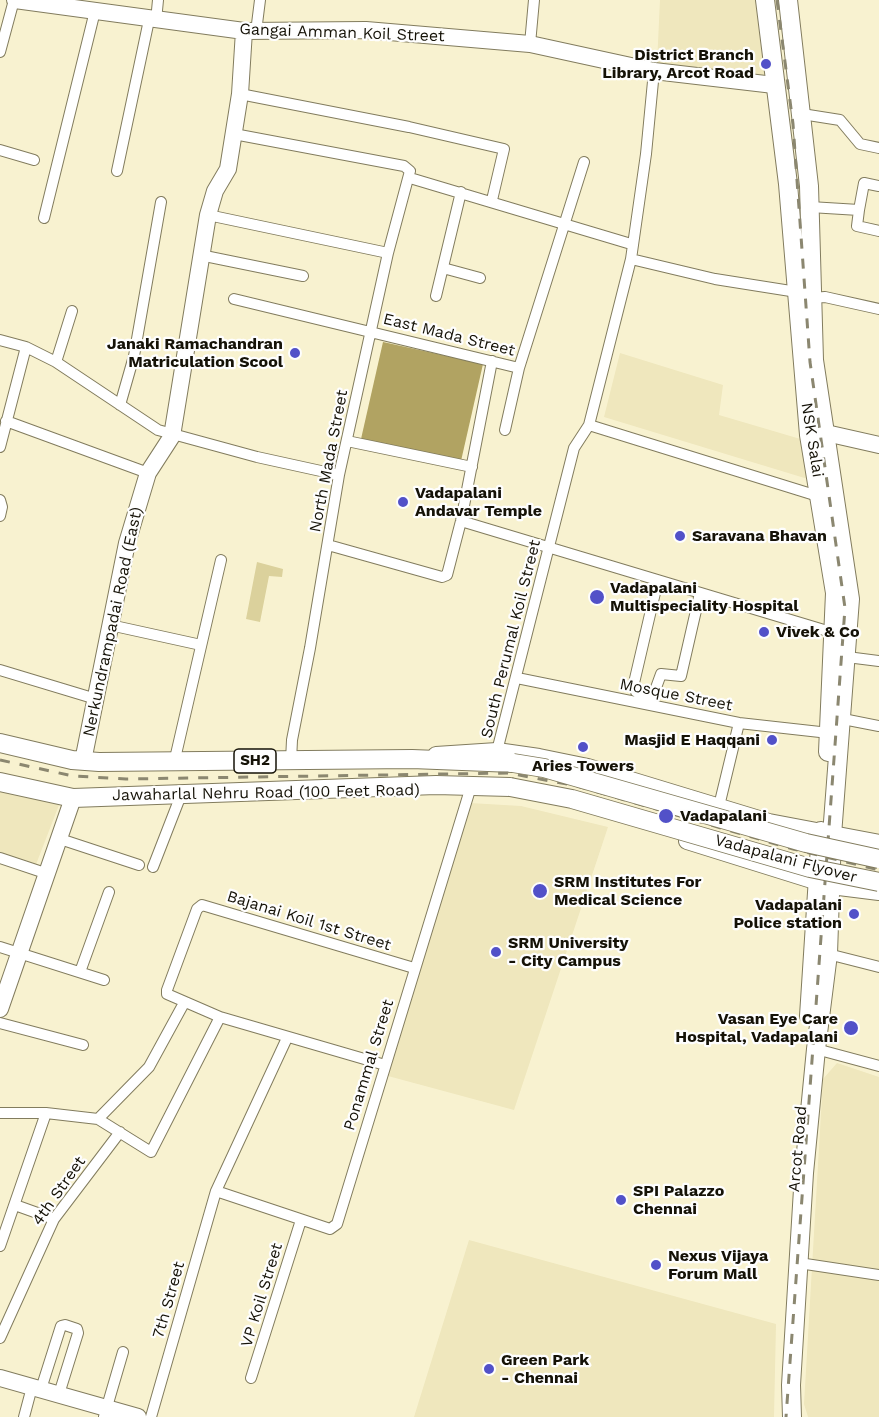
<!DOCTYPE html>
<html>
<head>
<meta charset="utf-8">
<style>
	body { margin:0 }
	canvas { display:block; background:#f8f2d0 }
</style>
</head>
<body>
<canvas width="879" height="1417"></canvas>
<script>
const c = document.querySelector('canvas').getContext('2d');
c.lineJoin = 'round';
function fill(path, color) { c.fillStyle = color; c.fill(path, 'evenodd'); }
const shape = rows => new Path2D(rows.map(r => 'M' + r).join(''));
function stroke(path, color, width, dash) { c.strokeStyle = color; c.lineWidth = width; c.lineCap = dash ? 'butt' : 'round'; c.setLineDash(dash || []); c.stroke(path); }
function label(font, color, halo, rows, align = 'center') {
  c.font = font + ' "Work Sans",sans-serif'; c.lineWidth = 4.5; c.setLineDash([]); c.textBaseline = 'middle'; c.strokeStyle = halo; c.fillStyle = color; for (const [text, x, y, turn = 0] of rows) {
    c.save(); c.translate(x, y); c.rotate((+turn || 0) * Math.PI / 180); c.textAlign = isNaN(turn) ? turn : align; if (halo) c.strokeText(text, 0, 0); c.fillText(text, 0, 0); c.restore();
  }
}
fill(shape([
	[660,0,755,0,765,79,657,64],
	[620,353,723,385,719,415,814,443,821,483,604,417],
	[0,791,59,805,35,867,0,857],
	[470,803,521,806,608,827,514,1110,388,1076],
	[837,1063,879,1077,879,1417,808,1417,804,1404,823,1079],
	[469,1240,776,1324,774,1417,414,1417]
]), '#efe7bd');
fill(shape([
	[257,562,283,569,282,577,269,576,260,622,246,619]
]), '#dbd19c');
fill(shape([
	[383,342,483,364,461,461,361,439]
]), '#b1a362');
const street = shape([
	[156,21,158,0],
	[256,32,260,0],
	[530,44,534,0],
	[0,52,14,0],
	[240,94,409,127,504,149,492,200],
	[802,114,840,120,860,144,879,148],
	[234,134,404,166,410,171,388,253,339,475,310,648,292,740,291,761],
	[0,150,34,160],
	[117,171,149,20],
	[410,178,631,244],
	[810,207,859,210,857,226,879,231],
	[859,210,864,183,879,186],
	[208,215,388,253],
	[44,218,95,11],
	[200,255,303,276],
	[631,259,715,279,797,292],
	[443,268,480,278],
	[436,296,461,192],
	[812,298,825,297,879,309],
	[234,299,519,368],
	[0,340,26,347,56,362,158,430,257,457,339,475],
	[56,362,72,311],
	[120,405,134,356,161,202],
	[6,421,148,473],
	[589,425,821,497],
	[505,430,519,368,584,162],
	[347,441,472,467],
	[0,447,26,347],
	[0,500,2,507,0,516],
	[461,521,834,633],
	[328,545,442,577,447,575,461,521,492,361],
	[658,580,634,683,636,692,653,696,661,674,681,676,700,593],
	[110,625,201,645],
	[847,657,879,661],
	[0,670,96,699],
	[517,678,739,723,829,733],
	[843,719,879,726],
	[497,751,574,448,589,425,631,259,646,154,654,71],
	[174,763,221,560],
	[719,806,739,723],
	[57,838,139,865],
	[0,858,45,873],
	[153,867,181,795],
	[0,947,104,980],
	[828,954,879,967],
	[80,972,109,892],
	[0,1023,83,1045],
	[816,1049,879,1066],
	[385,1065,220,1017,167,994,167,990,197,909,202,905,414,968],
	[0,1113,46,1113,98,1119,151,1152,220,1017],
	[98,1119,149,1067,184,1003],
	[216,1191,330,1229,337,1224,469,793],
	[15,1205,54,1219],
	[0,1246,46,1113],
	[799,1263,879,1275],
	[0,1338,54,1219,120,1132],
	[251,1378,301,1220],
	[41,1389,61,1326,65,1325,77,1329,78,1333,59,1394],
	[24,1417,32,1387],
	[104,1417,123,1352],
	[151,1417,216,1191,287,1038]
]);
const secondary = shape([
	[15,0,244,31,366,30,530,44,654,71,774,85],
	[812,434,826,433,879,445],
	[436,755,497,751,539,757,588,767,769,822,879,843],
	[83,761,127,543,148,473,172,436,208,215,215,191,228,169,240,94,244,31],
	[687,841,831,886,879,892],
	[0,1009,73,798],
	[0,1378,138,1417]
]);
const primary = shape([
	[765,0,788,184,809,435,835,593,828,752],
	[788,0,809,186,814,360,850,599,832,835,828,954,816,1049,804,1173,791,1385,792,1417],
	[0,743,72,760,99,762,412,759,513,763],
	[0,782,73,798,436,785,510,787],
	[809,1016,821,831]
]);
stroke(street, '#827c5e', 12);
stroke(secondary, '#827c5e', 18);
stroke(primary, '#827c5e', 20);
stroke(street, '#fff', 10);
stroke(secondary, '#fff', 16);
stroke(primary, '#fff', 18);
stroke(shape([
	[777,0,793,124,810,362,845,608,786,1417],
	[0,760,73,776,126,779,508,773,577,786,793,849,879,870]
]), '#8b8770', 3, [10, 10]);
const primaryBridge = shape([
	[513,763,544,768,806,843,879,859],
	[510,787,572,799,810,868,879,882]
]);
stroke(primaryBridge, '#827c5e', 20, []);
stroke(primaryBridge, '#fff', 18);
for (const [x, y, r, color] of [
	[766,64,6,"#5251c8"],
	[295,353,6,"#5251c8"],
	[403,502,6,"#5251c8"],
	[680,536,6,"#5251c8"],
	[597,597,8,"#5251c8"],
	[764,632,6,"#5251c8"],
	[772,740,6,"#5251c8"],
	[583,747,6,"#5251c8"],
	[666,816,8,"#5251c8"],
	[540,891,8,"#5251c8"],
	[854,914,6,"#5251c8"],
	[496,952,6,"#5251c8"],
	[851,1028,8,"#5251c8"],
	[621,1200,6,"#5251c8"],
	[656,1265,6,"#5251c8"],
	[489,1369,6,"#5251c8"]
]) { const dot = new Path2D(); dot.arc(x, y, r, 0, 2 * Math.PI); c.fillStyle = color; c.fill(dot); stroke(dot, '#fefefe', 2); }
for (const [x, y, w] of [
	[255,761,42]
]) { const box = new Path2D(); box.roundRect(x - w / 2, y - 12, w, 24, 4.5); c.fillStyle = '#fefefe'; c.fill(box); stroke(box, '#151207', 1.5); }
label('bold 15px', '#151207', null, [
	["SH2",255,761]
]);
label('16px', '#151207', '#fefefe', [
	["Gangai Amman Koil Street",342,33,2],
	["East Mada Street",449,335,14],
	["NSK Salai",812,440,81],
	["North Mada Street",329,461,-79],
	["Nerkundrampadai Road (East)",113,622,-78],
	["South Perumal Koil Street",511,639,-76],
	["Mosque Street",676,695,11],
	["Jawaharlal Nehru Road (100 Feet Road)",266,793,-1],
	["Vadapalani Flyover",786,859,15],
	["Bajanai Koil 1st Street",309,921,17],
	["Ponammal Street",369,1065,-73],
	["Arcot Road",798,1149,-85],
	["4th Street",59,1191,-55],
	["VP Koil Street",262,1295,-73],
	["7th Street",169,1300,-74]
]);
label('bold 16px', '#151207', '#fefefe', [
	["District Branch",754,55,"right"],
	["Library, Arcot Road",754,73,"right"],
	["Janaki Ramachandran",283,344,"right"],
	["Matriculation Scool",283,362,"right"],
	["Vadapalani",415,493],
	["Andavar Temple",415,511],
	["Saravana Bhavan",692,536],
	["Vadapalani",610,588],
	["Multispeciality Hospital",610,606],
	["Vivek & Co",776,632],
	["Masjid E Haqqani",760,740,"right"],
	["Aries Towers",583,766,"center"],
	["Vadapalani",680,816],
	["SRM Institutes For",554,882],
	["Medical Science",554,900],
	["Vadapalani",842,905,"right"],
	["Police station",842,923,"right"],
	["SRM University",508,943],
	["- City Campus",508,961],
	["Vasan Eye Care",838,1019,"right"],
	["Hospital, Vadapalani",838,1037,"right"],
	["SPI Palazzo",633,1191],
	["Chennai",633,1209],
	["Nexus Vijaya",668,1256],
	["Forum Mall",668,1274],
	["Green Park",501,1360],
	["- Chennai",501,1378]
], 'left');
</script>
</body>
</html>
